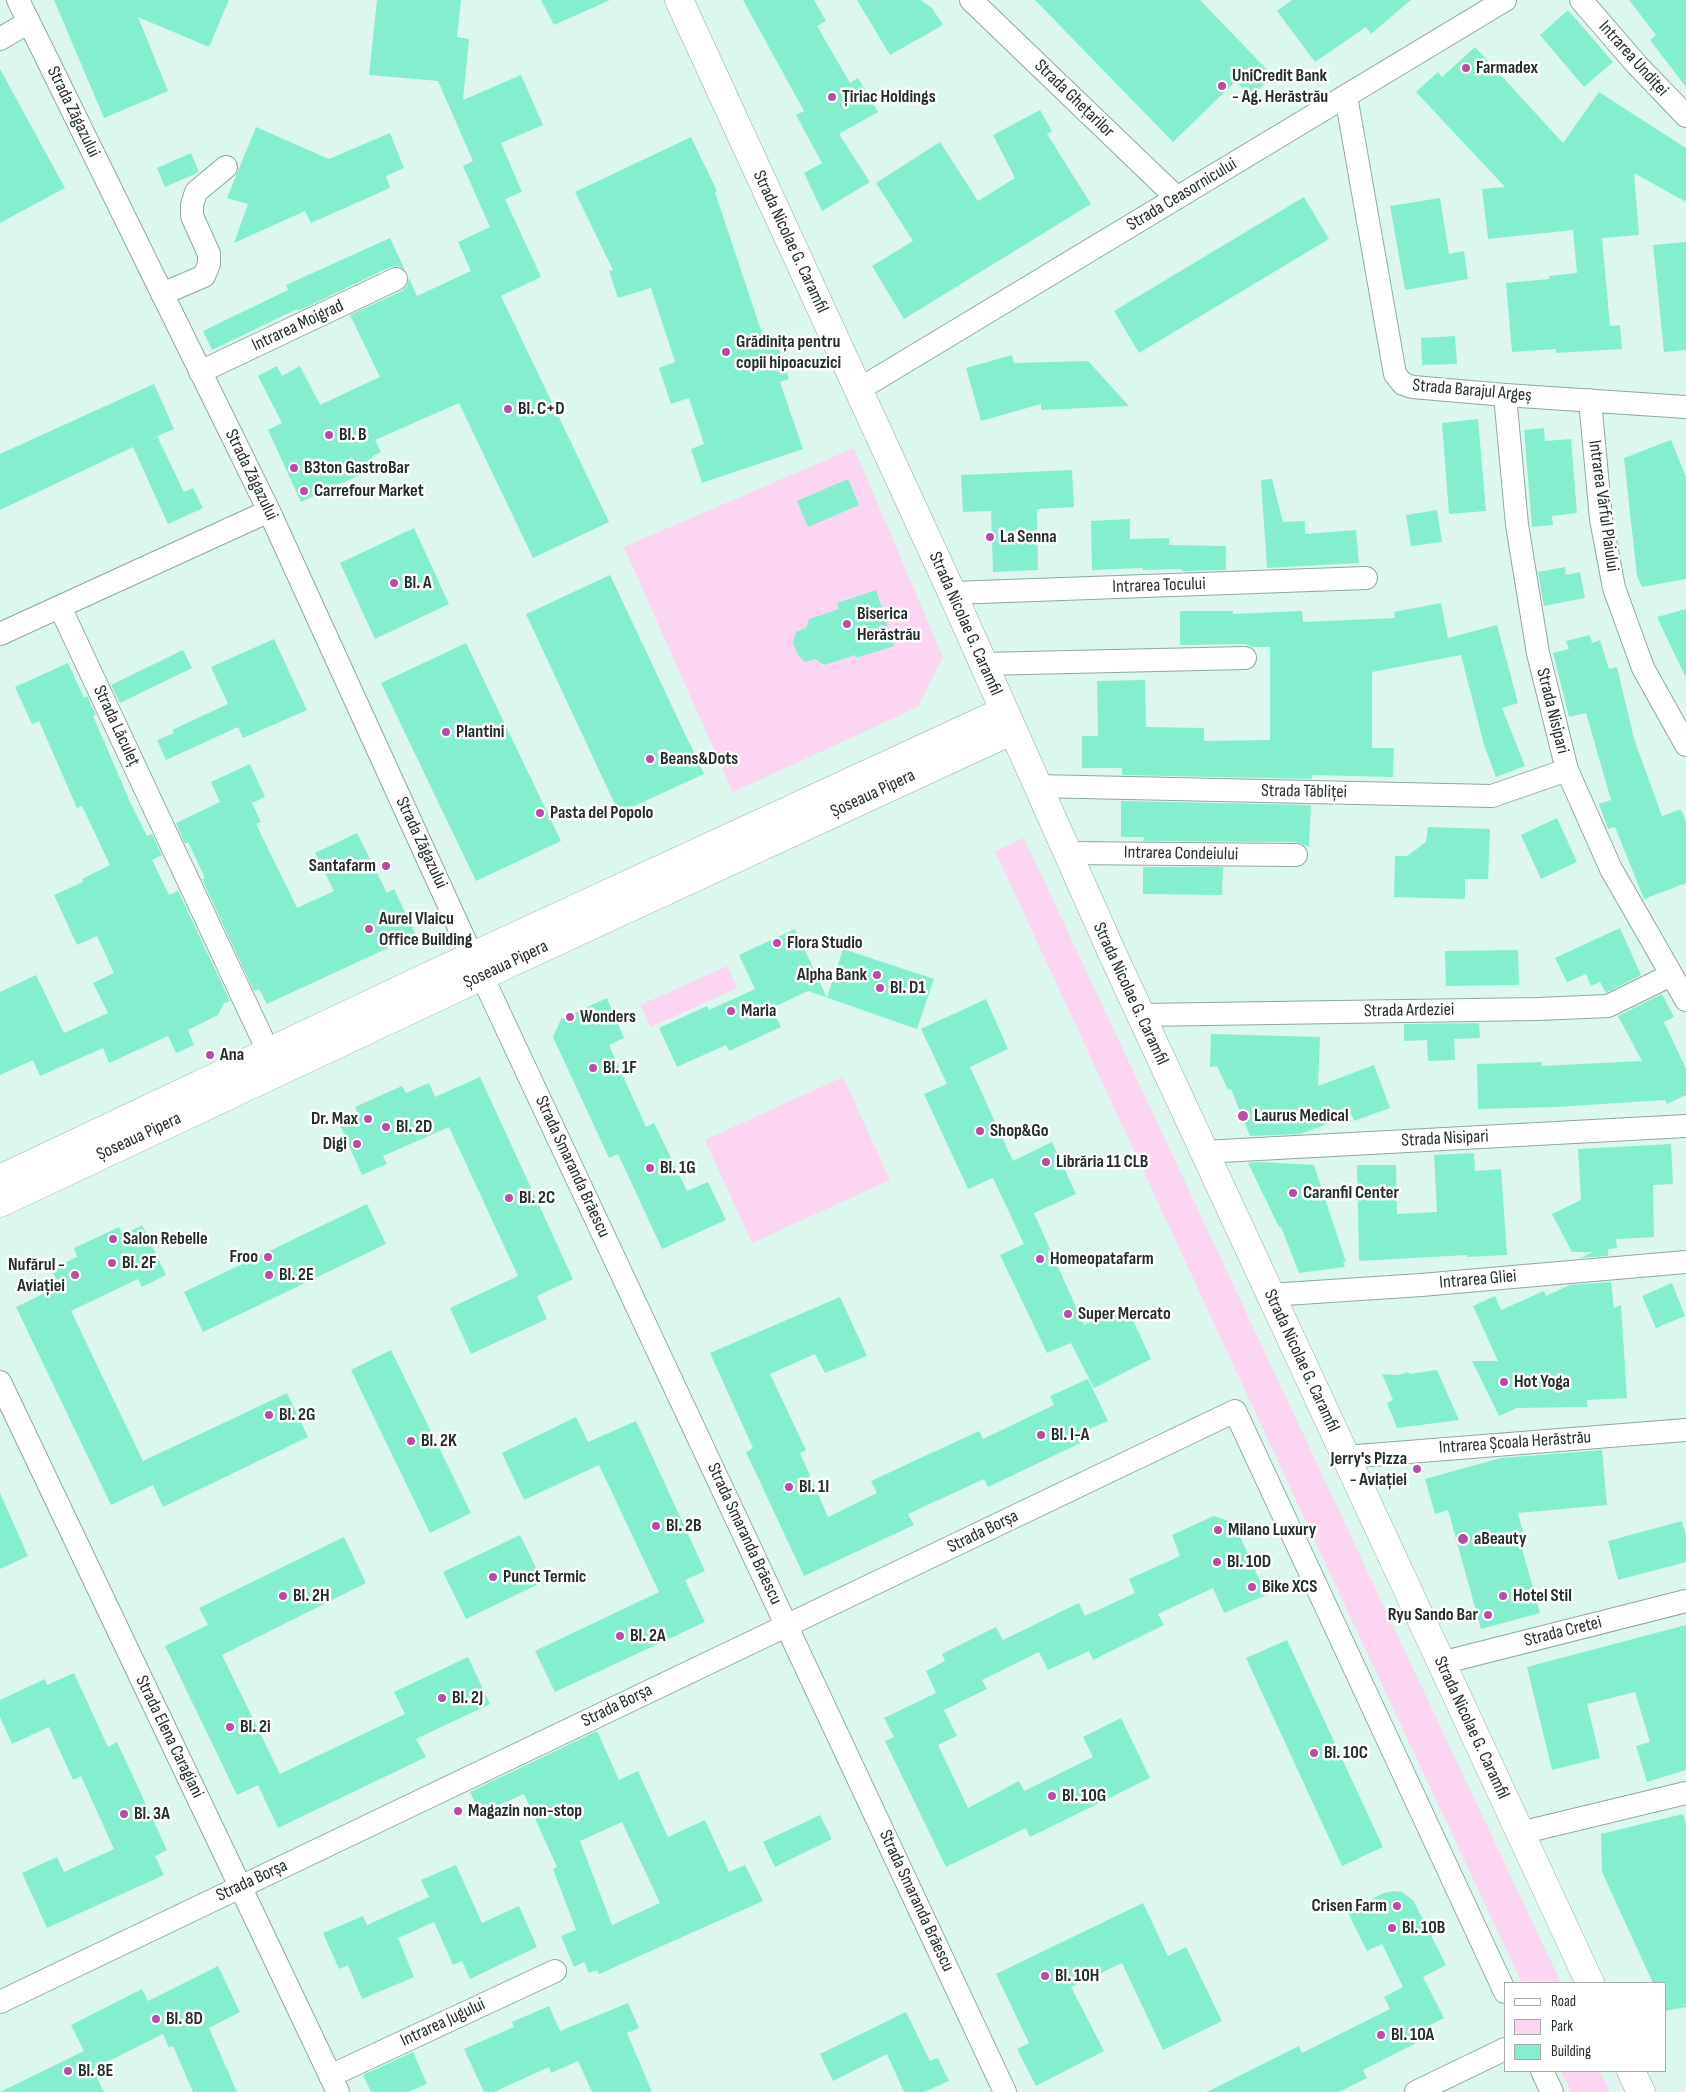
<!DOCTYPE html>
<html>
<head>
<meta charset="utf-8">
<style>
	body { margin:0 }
	#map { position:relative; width:1686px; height:2092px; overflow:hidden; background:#dcf7ed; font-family:"Sofia Sans Condensed",sans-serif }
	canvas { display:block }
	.legend { position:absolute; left:1504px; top:1982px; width:162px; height:90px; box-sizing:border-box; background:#fff; border:1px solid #a7abaa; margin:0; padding:6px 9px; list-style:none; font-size:15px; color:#242e2b }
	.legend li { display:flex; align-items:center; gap:10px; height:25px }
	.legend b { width:25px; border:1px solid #a7abaa }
</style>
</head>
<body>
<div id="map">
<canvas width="1686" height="2092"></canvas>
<ul class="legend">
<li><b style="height:6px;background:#fff"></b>Road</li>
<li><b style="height:14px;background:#fbd5f1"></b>Park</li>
<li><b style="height:14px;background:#84efce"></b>Building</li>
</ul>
</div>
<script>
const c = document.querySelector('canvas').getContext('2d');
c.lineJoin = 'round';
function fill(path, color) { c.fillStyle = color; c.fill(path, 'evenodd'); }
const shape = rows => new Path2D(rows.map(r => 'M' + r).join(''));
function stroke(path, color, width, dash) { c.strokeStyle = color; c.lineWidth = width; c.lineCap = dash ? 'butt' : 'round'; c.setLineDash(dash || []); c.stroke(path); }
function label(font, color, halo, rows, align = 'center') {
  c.font = font + ' "Sofia Sans Condensed",sans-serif'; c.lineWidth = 5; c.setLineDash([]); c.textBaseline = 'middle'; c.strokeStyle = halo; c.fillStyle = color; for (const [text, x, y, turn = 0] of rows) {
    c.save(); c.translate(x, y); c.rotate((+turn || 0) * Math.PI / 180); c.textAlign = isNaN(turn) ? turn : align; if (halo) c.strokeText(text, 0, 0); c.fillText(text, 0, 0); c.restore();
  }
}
fill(shape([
	[854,448,943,657,918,707,733,792,624,547],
	[1024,838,1385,1609,1561,1983,1522,1983,1354,1625,995,851],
	[727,966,737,988,651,1027,641,1005],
	[843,1077,890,1180,752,1243,705,1140],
	[1561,2071,1600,2071,1610,2092,1571,2092]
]), '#fbd5f1');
fill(shape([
	[54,0,229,0,209,47,138,17,168,91,104,118],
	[377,0,461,0,457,37,469,39,463,100,521,75,543,125,501,143,522,192,505,199,541,277,501,296,609,522,533,558,459,403,375,440,381,452,371,457,377,467,301,502,268,430,282,423,258,376,277,366,282,376,300,366,320,405,380,377,350,315,402,291,407,286,409,278,417,296,471,271,458,242,490,227,463,166,473,161,438,81,369,75],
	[541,0,610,0,554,25],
	[743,0,814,0,826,21,817,26,850,83,858,78,878,112,839,134,870,182,822,211,804,173,822,163,796,115,804,111],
	[857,0,921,0,932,8,943,25,890,55],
	[1035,0,1200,0,1273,76,1251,96,1236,81,1173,142],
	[1292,0,1411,0,1371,34,1366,27,1315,62,1277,11],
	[1629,0,1686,0,1686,87,1650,40,1656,35],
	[1568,10,1613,62,1584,87,1540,35],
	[1475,47,1563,143,1599,92,1686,148,1686,202,1634,173,1639,235,1602,238,1610,326,1620,325,1622,349,1556,353,1556,349,1512,352,1506,283,1549,279,1549,276,1577,273,1573,230,1488,239,1482,189,1505,187,1416,92,1438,72,1442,77],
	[0,69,65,188,0,223],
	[1040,110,1052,131,1047,134,1091,204,904,319,872,266,913,241,876,183,940,142,978,201,1015,178,993,135],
	[256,127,329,159,390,133,404,168,386,176,390,188,311,223,305,211,234,243,248,204,227,198],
	[691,137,717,191,715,192,765,342,776,339,789,379,780,382,803,449,702,483,691,449,704,444,689,398,671,404,659,368,675,362,651,288,618,298,609,271,613,270,575,192],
	[191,153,199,172,165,187,157,168],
	[1304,197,1329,239,1139,353,1114,311],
	[1440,198,1449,254,1464,251,1468,279,1405,290,1390,206],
	[390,238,405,270,398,266,390,267,298,311,297,309,212,350,203,331,288,290,286,285],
	[1686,242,1686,350,1664,352,1653,245],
	[1455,336,1457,364,1422,365,1421,338],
	[1012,355,1014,363,1088,361,1129,406,1041,410,1041,404,981,421,966,368],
	[154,384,174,429,157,436,184,492,193,488,203,508,168,524,133,447,0,510,0,454],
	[1478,419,1486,511,1449,514,1442,423],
	[1544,428,1545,441,1571,439,1577,513,1552,516,1553,525,1532,527,1524,430],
	[1671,440,1686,477,1686,579,1642,587,1637,576,1624,458],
	[1072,470,1074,507,1037,509,1038,570,993,572,991,511,963,512,961,475],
	[848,479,859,505,808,527,797,501],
	[1272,479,1283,522,1305,521,1305,534,1356,530,1359,563,1267,568,1261,480],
	[1437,510,1442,542,1411,546,1406,515],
	[1130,519,1130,539,1169,538,1169,545,1226,546,1226,570,1182,571,1182,569,1143,570,1143,568,1092,570,1091,521],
	[414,528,449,604,375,639,340,563],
	[1565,567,1566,575,1580,572,1585,598,1544,606,1538,572],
	[610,575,704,774,619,813,526,614],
	[876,590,894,646,856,658,855,655,824,665,815,659,805,662,798,655,793,643,796,632,806,628,809,619,839,609,837,603],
	[1441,603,1448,638,1497,625,1518,703,1502,708,1525,766,1496,777,1484,745,1461,655,1372,672,1372,748,1394,748,1393,777,1312,775,1312,779,1122,775,1122,768,1082,768,1082,736,1098,736,1097,681,1145,680,1146,727,1204,728,1204,741,1270,740,1270,647,1252,647,1246,644,1180,645,1180,611,1233,611,1233,614,1302,611,1303,622,1395,618,1394,612],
	[1686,609,1686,678,1657,617],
	[1590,635,1592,643,1600,640,1609,669,1617,667,1634,739,1662,816,1681,809,1686,822,1686,883,1644,899,1615,827,1608,829,1599,804,1611,800,1586,713,1569,717,1553,653,1569,649,1566,641],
	[274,639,307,710,243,738,238,727,166,760,157,740,174,733,172,730,228,704,211,667],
	[466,643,561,841,476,881,381,683],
	[183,650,192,668,120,703,111,685],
	[68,663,84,698,87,696,96,715,93,716,131,804,147,836,152,834,162,855,152,860,169,895,178,891,230,1001,224,1003,218,1015,188,1030,194,1045,176,1053,168,1036,109,1063,103,1048,40,1076,33,1060,0,1075,0,992,36,975,64,1033,108,1013,93,983,114,973,97,936,77,945,54,895,83,882,82,879,110,865,82,806,77,808,39,721,32,724,15,687],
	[250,764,265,797,252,803,261,822,256,824,297,908,334,891,315,853,357,833,387,893,394,889,416,935,267,1004,259,989,254,991,202,879,205,878,188,842,185,844,176,823,220,802,211,782],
	[1121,801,1311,805,1309,847,1296,842,1144,841,1144,837,1121,837],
	[1557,818,1577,862,1541,879,1521,835],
	[1428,827,1490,829,1488,879,1465,879,1465,899,1394,897,1395,856,1407,856,1426,842],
	[1143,867,1223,867,1222,895,1143,894],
	[1620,928,1641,975,1606,993,1600,982,1591,986,1586,974,1567,982,1555,958],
	[795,929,827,998,843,949,934,979,917,1029,808,991,772,1008,781,1027,729,1051,726,1045,677,1067,659,1028,707,1006,709,1010,755,989,739,955],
	[1518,950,1519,985,1446,986,1445,951],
	[1662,994,1674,1017,1664,1022,1686,1069,1686,1095,1667,1104,1665,1100,1556,1107,1478,1109,1477,1064,1542,1062,1542,1066,1642,1061,1618,1016],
	[607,998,624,1038,609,1045,646,1127,654,1123,687,1191,708,1182,726,1220,662,1249,618,1154,609,1158,553,1037,561,1019],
	[986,999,1008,1049,970,1067,1013,1161,1052,1142,1076,1194,1034,1213,1084,1325,1126,1305,1151,1359,1094,1388,1071,1343,1047,1353,1000,1255,1024,1244,993,1178,968,1189,924,1094,947,1084,921,1029],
	[1479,1023,1480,1038,1454,1039,1455,1060,1428,1061,1427,1040,1404,1041,1404,1024],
	[1211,1034,1320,1037,1318,1086,1374,1065,1390,1108,1354,1121,1352,1115,1300,1134,1250,1136,1231,1089,1228,1090,1217,1066,1210,1067],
	[480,1077,573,1279,537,1296,547,1319,471,1354,450,1308,518,1276,449,1127,383,1156,387,1164,362,1175,339,1123,358,1114,355,1107,402,1086,406,1093,429,1083,435,1097],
	[1671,1144,1673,1184,1653,1185,1654,1237,1617,1239,1616,1237,1617,1248,1608,1249,1608,1256,1579,1258,1594,1252,1572,1252,1552,1214,1581,1200,1578,1149],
	[1474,1153,1475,1171,1501,1169,1507,1255,1467,1257,1467,1255,1359,1261,1357,1165,1396,1165,1397,1214,1437,1212,1434,1155],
	[1259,1162,1314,1165,1346,1262,1343,1262,1345,1267,1299,1273,1281,1227,1279,1227,1248,1163],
	[367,1204,386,1244,203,1332,184,1292],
	[142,1225,166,1275,142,1287,138,1279,71,1311,143,1461,287,1393,308,1437,163,1507,153,1485,111,1505,16,1307,60,1286,51,1269,77,1257,74,1248,119,1227,123,1235],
	[1611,1282,1614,1308,1621,1305,1627,1398,1587,1400,1588,1407,1517,1408,1499,1416,1472,1361,1498,1361,1473,1306,1495,1296,1501,1310,1544,1291,1546,1296,1570,1285],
	[1672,1283,1685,1316,1656,1328,1642,1296],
	[840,1297,867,1356,825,1373,815,1354,770,1374,806,1450,800,1453,828,1517,877,1493,871,1481,979,1431,983,1439,1054,1405,1050,1396,1088,1379,1108,1421,1087,1430,1091,1438,988,1487,984,1479,908,1514,914,1525,804,1576,746,1452,753,1448,710,1353],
	[391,1350,471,1513,430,1533,351,1370],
	[1437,1370,1459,1420,1397,1428,1387,1403,1393,1400,1382,1374,1399,1375,1408,1372,1410,1374],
	[576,1417,588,1442,636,1421,705,1571,685,1580,705,1622,555,1692,535,1651,659,1592,599,1465,524,1500,502,1453],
	[1602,1450,1607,1505,1518,1513,1526,1544,1521,1545,1540,1613,1481,1629,1448,1510,1435,1514,1425,1479,1501,1458],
	[0,1493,28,1556,0,1569],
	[1214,1516,1229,1521,1233,1525,1239,1534,1266,1595,1224,1613,1213,1588,1158,1614,1164,1625,1093,1660,1089,1651,1048,1670,1039,1652,982,1680,987,1689,944,1710,957,1736,938,1745,968,1808,1019,1781,1024,1791,1093,1757,1083,1737,1121,1718,1150,1778,1030,1837,1026,1828,946,1867,885,1741,894,1737,884,1718,936,1693,926,1671,945,1661,942,1654,996,1627,1003,1640,1079,1603,1085,1616,1135,1593,1129,1579,1180,1556,1172,1535],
	[1682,1521,1686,1537,1686,1562,1618,1580,1608,1541],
	[520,1535,543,1582,466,1619,443,1572],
	[344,1537,366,1583,222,1655,280,1774,405,1714,394,1692,468,1657,490,1704,416,1739,426,1757,278,1828,258,1785,237,1795,165,1646,208,1625,199,1608],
	[1686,1625,1686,1770,1647,1782,1636,1746,1650,1742,1635,1692,1587,1704,1600,1758,1552,1770,1527,1667],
	[1287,1640,1383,1847,1342,1866,1246,1658],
	[74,1673,108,1747,117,1742,167,1850,155,1856,164,1875,47,1928,22,1873,57,1857,64,1872,114,1849,81,1776,73,1780,49,1727,12,1744,0,1717,0,1700,45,1679,47,1685],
	[597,1731,619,1780,638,1771,668,1837,705,1820,729,1872,745,1865,763,1901,599,1974,597,1970,589,1973,584,1962,574,1967,561,1936,576,1930,553,1869,557,1867,524,1794,480,1813,470,1792],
	[622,1822,660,1903,612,1925,580,1841],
	[1683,1814,1686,1825,1686,2007,1665,2011,1665,1983,1653,1983,1602,1872,1601,1834],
	[820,1815,832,1839,775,1867,763,1842],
	[456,1865,482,1923,519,1906,537,1947,470,1979,462,1961,453,1965,434,1922,398,1938,414,1977,362,1999,348,1965,339,1969,323,1933,363,1916,367,1925,429,1897,421,1880],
	[1394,1891,1402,1892,1413,1900,1446,1965,1423,1977,1444,2018,1420,2030,1424,2039,1363,2070,1367,2078,1339,2092,1207,2092,1299,2046,1302,2053,1390,2009,1384,1997,1403,1987,1382,1944,1367,1951,1347,1911,1384,1893],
	[1143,1903,1168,1956,1186,1947,1222,2021,1163,2050,1122,1963,1071,1987,1104,2051,1036,2086,1017,2049,1029,2043,996,1974],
	[218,1966,240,2012,209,2028,237,2092,193,2092,173,2046,169,2048,163,2034,93,2069,104,2092,0,2092,84,2051,71,2025,142,1989,148,2001],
	[628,2003,639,2028,627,2033,652,2092,592,2092,578,2061,551,2073,549,2067,494,2092,484,2092,464,2049,514,2027,512,2022,549,2006,560,2031],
	[906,2012,930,2061,938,2058,949,2081,924,2092,904,2092,887,2054,833,2081,820,2054],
	[413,2052,427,2084,408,2092,371,2092,363,2075]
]), '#84efce');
const street = shape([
	[18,0,269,511,472,956],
	[971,0,1177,198],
	[1581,0,1637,65,1686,116],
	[0,39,29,22],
	[1346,96,1395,374,1403,384,1413,387,1505,395,1686,407],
	[162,294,204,276,209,264,209,254,192,216,192,205,196,192,226,167],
	[200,372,396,279],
	[858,390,1505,0],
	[1505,395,1517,525,1538,653,1567,770,1611,869,1686,1000],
	[1590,400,1601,519,1614,588,1643,668,1686,745],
	[952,593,1366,578],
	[60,607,269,1053],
	[0,634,269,511],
	[983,664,1245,658],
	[1037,786,1492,796,1567,770],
	[1067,853,1296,855],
	[482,976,1005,2092],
	[1140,1015,1538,1009,1608,1006,1671,975],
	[1203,1152,1686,1126],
	[1270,1295,1421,1285,1686,1262],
	[0,1382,338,2092],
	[1345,1457,1686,1430],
	[1441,1663,1686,1601],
	[1520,1833,1686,1793],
	[0,2002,1235,1411,1505,1992],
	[1542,2071,1552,2092],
	[330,2076,555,1971],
	[1416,2092,1505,2049]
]);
const secondary = shape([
	[679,0,952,593,1113,955,1590,1983],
	[0,1179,425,978,1004,711],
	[0,1203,482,976,1013,730],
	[1631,2071,1641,2092]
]);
stroke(street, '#8fa89f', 24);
stroke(secondary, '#8fa89f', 29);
stroke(street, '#fff', 22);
stroke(secondary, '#fff', 28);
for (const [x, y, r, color] of [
	[1466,68,5,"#bc4ba7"],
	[1222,86,5,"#bc4ba7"],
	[832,97,5,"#bc4ba7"],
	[726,352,5,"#bc4ba7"],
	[508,409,5,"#bc4ba7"],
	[329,435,5,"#bc4ba7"],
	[294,468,5,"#bc4ba7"],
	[304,491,5,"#bc4ba7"],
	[990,537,5,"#bc4ba7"],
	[394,583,5,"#bc4ba7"],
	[847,624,5,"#bc4ba7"],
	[446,732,5,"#bc4ba7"],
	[650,759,5,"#bc4ba7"],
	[540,813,5,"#bc4ba7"],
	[386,866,5,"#bc4ba7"],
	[369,929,5,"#bc4ba7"],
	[777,943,5,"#bc4ba7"],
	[877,975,5,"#bc4ba7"],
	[880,988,5,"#bc4ba7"],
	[731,1011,5,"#bc4ba7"],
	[570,1017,5,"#bc4ba7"],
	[210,1055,5,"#bc4ba7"],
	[593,1068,5,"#bc4ba7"],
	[1243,1116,6,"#bc4ba7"],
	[368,1119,5,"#bc4ba7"],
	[386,1127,5,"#bc4ba7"],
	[980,1131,5,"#bc4ba7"],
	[357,1144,5,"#bc4ba7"],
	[1046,1162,5,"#bc4ba7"],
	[650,1168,5,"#bc4ba7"],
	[1293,1193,5,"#bc4ba7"],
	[509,1198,5,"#bc4ba7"],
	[113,1239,5,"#bc4ba7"],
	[268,1257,5,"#bc4ba7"],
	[1040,1259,5,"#bc4ba7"],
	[112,1263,5,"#bc4ba7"],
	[75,1275,5,"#bc4ba7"],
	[269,1275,5,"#bc4ba7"],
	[1068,1314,5,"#bc4ba7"],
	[1504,1382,5,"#bc4ba7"],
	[269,1415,5,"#bc4ba7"],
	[1041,1435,5,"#bc4ba7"],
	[411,1441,5,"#bc4ba7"],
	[1417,1469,5,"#bc4ba7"],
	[789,1487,5,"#bc4ba7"],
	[656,1526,5,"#bc4ba7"],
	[1218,1530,5,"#bc4ba7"],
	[1463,1539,6,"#bc4ba7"],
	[1217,1562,5,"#bc4ba7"],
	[493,1577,5,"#bc4ba7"],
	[1252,1587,5,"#bc4ba7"],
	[283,1596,5,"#bc4ba7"],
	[1503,1596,5,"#bc4ba7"],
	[1488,1615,5,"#bc4ba7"],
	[620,1636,5,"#bc4ba7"],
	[442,1698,5,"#bc4ba7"],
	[230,1727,5,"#bc4ba7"],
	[1314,1753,5,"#bc4ba7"],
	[1052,1796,5,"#bc4ba7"],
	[458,1811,5,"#bc4ba7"],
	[124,1814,5,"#bc4ba7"],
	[1397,1906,5,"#bc4ba7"],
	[1392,1928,5,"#bc4ba7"],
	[1045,1976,5,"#bc4ba7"],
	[156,2019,5,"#bc4ba7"],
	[1381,2035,5,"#bc4ba7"],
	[68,2071,5,"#bc4ba7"]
]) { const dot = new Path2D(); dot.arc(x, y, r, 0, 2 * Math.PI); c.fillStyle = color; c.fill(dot); stroke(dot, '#fff', 2); }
label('18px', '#242e2b', '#fff', [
	["Intrarea Undiței",1633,59,48],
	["Strada Ghețarilor",1074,99,44],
	["Strada Zăgazului",73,112,64],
	["Strada Ceasornicului",1182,195,-31],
	["Strada Nicolae G. Caramfil",790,242,65],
	["Intrarea Moigrad",298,326,-25],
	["Strada Barajul Argeș",1472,391,5],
	["Strada Zăgazului",251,475,64],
	["Intrarea Vârful Plaiului",1603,506,82],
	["Intrarea Tocului",1159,586,-2],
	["Strada Nicolae G. Caramfil",965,624,66],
	["Strada Nisipari",1552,711,76],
	["Strada Lăculeț",116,726,65],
	["Strada Tăbliței",1304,792,1],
	["Șoseaua Pipera",873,794,-25],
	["Strada Zăgazului",421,843,65],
	["Intrarea Condeiului",1181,854,1],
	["Șoseaua Pipera",506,965,-25],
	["Strada Nicolae G. Caramfil",1130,994,65],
	["Strada Ardeziei",1409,1011,-1],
	["Șoseaua Pipera",139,1137,-25],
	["Strada Nisipari",1445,1139,-3],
	["Strada Smaranda Brăescu",572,1167,65],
	["Intrarea Gliei",1478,1280,-5],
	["Strada Nicolae G. Caramfil",1301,1361,65],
	["Intrarea Școala Herăstrău",1515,1443,-4],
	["Strada Borșa",983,1532,-26],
	["Strada Smaranda Brăescu",744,1534,65],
	["Strada Cretei",1563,1632,-14],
	["Strada Borșa",617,1706,-26],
	["Strada Nicolae G. Caramfil",1471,1728,65],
	["Strada Elena Caragiani",169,1737,64],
	["Strada Borșa",252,1881,-25],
	["Strada Smaranda Brăescu",916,1901,65],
	["Intrarea Jugului",443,2023,-25]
]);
label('bold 18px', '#242e2b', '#fff', [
	["Farmadex",1476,68],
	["UniCredit Bank",1232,76],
	["- Ag. Herăstrău",1232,97],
	["Țiriac Holdings",842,97],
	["Grădinița pentru",736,342],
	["copii hipoacuzici",736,363],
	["Bl. C+D",518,409],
	["Bl. B",339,435],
	["B3ton GastroBar",304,468],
	["Carrefour Market",314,491],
	["La Senna",1000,537],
	["Bl. A",404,583],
	["Biserica",857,614],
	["Herăstrău",857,635],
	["Plantini",456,732],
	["Beans&Dots",660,759],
	["Pasta del Popolo",550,813],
	["Santafarm",376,866,"right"],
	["Aurel Vlaicu",379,919],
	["Office Building",379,940],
	["Flora Studio",787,943],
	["Alpha Bank",867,975,"right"],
	["Bl. D1",890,988],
	["Maria",741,1011],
	["Wonders",580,1017],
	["Ana",220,1055],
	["Bl. 1F",603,1068],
	["Laurus Medical",1254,1116],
	["Dr. Max",358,1119,"right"],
	["Bl. 2D",396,1127],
	["Shop&Go",990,1131],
	["Digi",347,1144,"right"],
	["Librăria 11 CLB",1056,1162],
	["Bl. 1G",660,1168],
	["Caranfil Center",1303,1193],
	["Bl. 2C",519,1198],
	["Salon Rebelle",123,1239],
	["Froo",258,1257,"right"],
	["Homeopatafarm",1050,1259],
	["Bl. 2F",122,1263],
	["Nufărul -",65,1265,"right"],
	["Aviației",65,1286,"right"],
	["Bl. 2E",279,1275],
	["Super Mercato",1078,1314],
	["Hot Yoga",1514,1382],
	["Bl. 2G",279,1415],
	["Bl. I-A",1051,1435],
	["Bl. 2K",421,1441],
	["Jerry's Pizza",1407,1459,"right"],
	["- Aviației",1407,1480,"right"],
	["Bl. 1I",799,1487],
	["Bl. 2B",666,1526],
	["Milano Luxury",1228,1530],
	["aBeauty",1474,1539],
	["Bl. 10D",1227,1562],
	["Punct Termic",503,1577],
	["Bike XCS",1262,1587],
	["Bl. 2H",293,1596],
	["Hotel Stil",1513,1596],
	["Ryu Sando Bar",1478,1615,"right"],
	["Bl. 2A",630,1636],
	["Bl. 2J",452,1698],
	["Bl. 2i",240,1727],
	["Bl. 10C",1324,1753],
	["Bl. 10G",1062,1796],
	["Magazin non-stop",468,1811],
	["Bl. 3A",134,1814],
	["Crisen Farm",1387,1906,"right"],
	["Bl. 10B",1402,1928],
	["Bl. 10H",1055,1976],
	["Bl. 8D",166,2019],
	["Bl. 10A",1391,2035],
	["Bl. 8E",78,2071]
], 'left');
</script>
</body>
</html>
